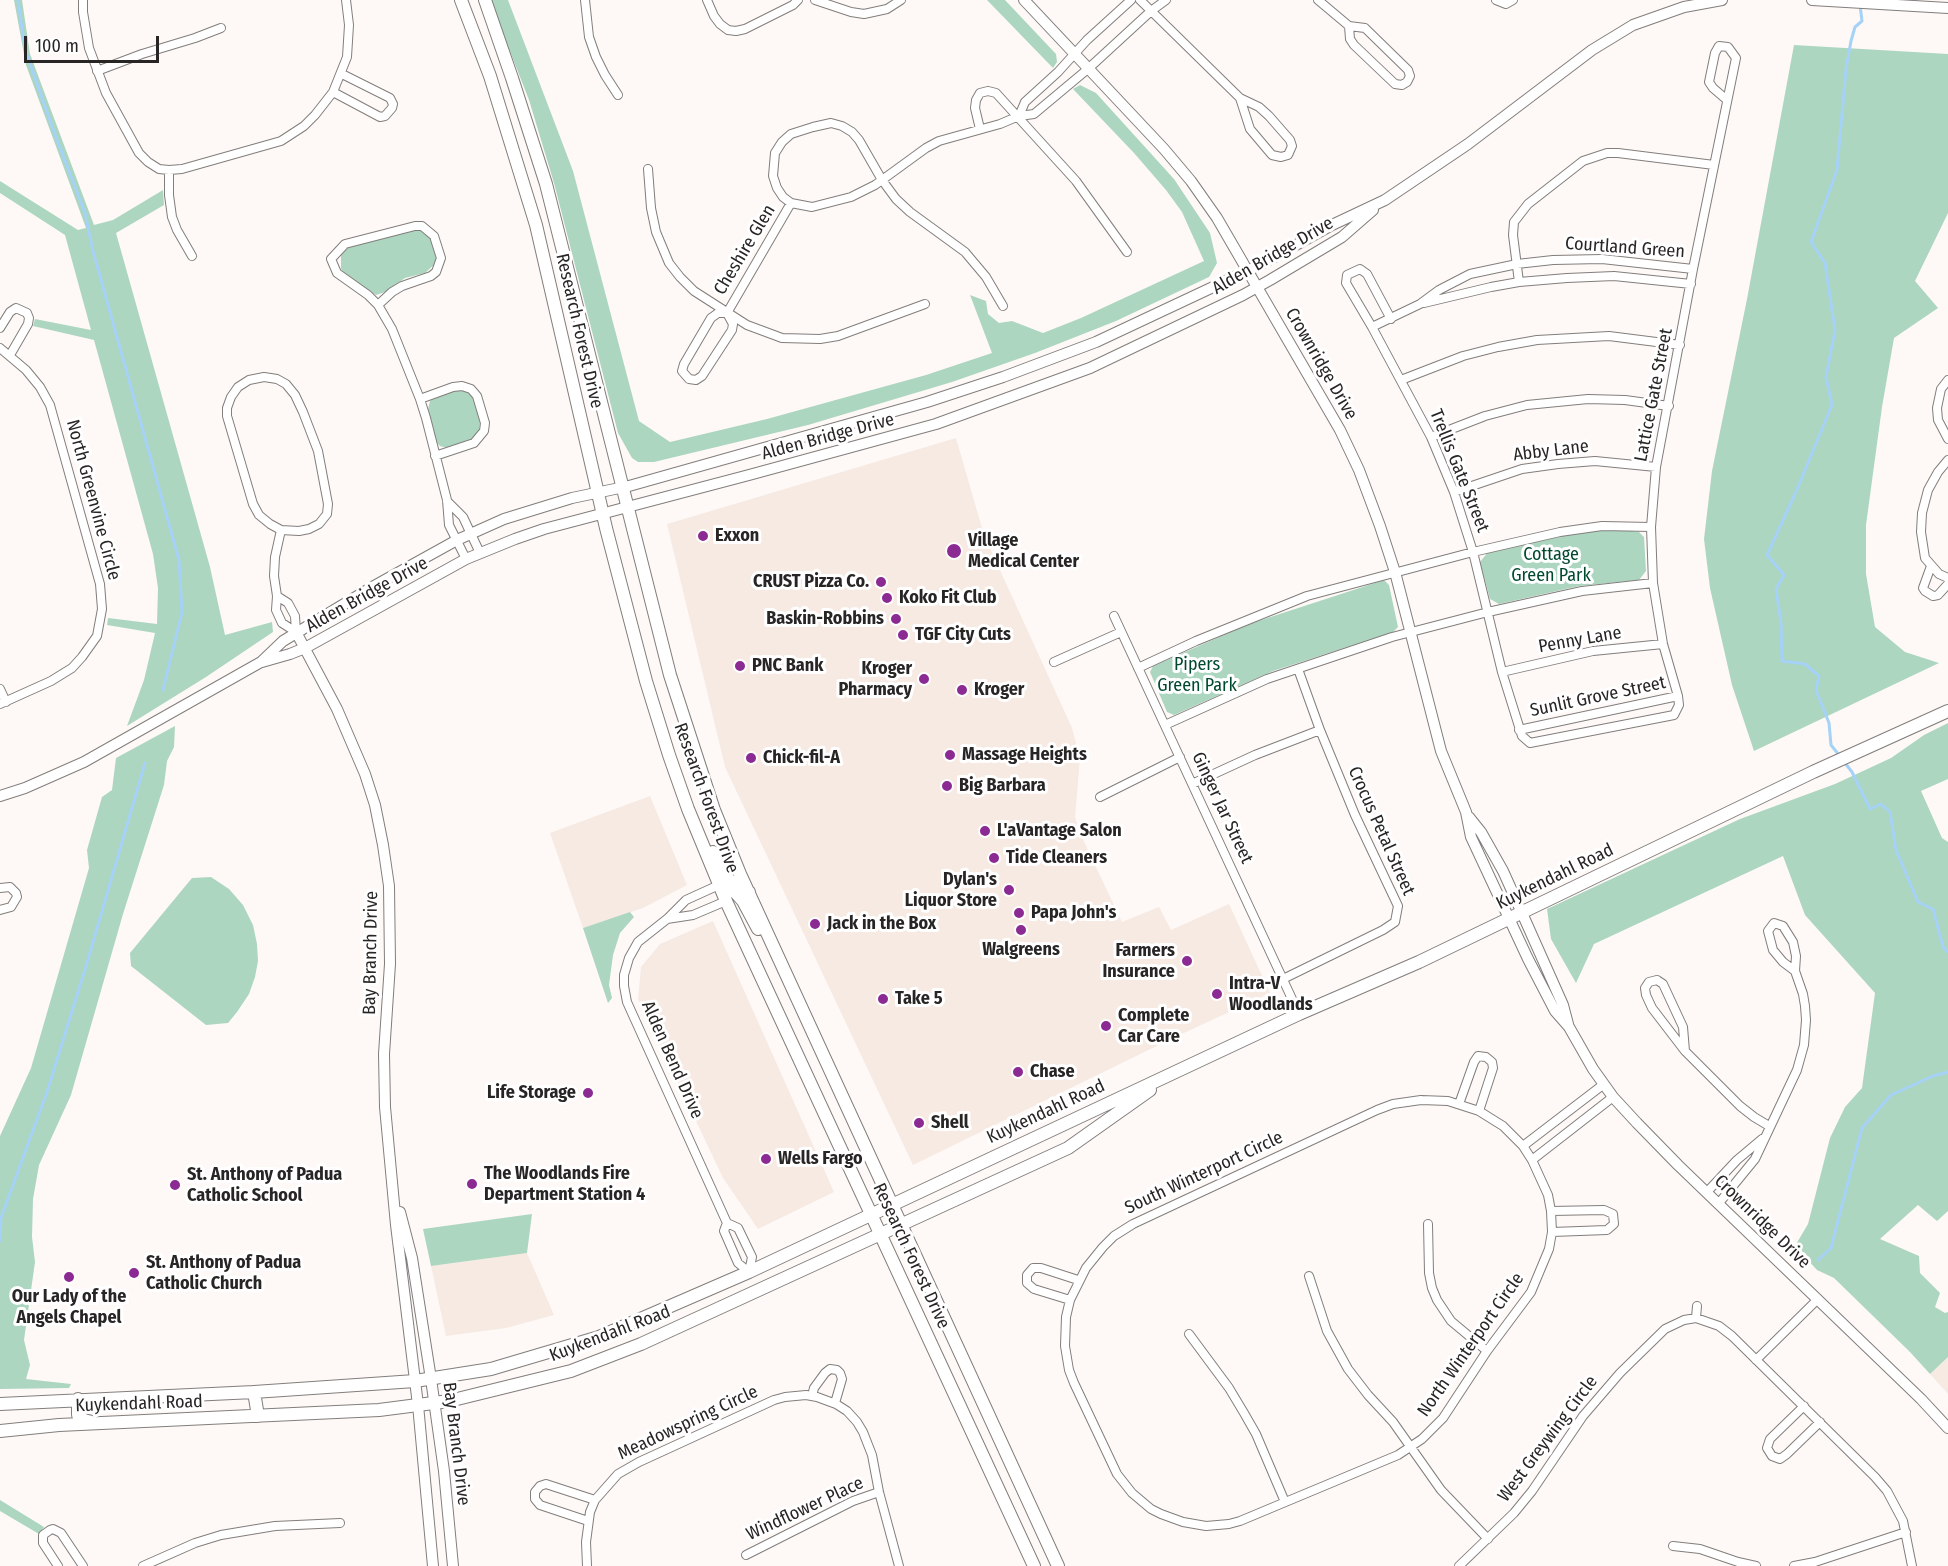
<!DOCTYPE html>
<html>
<head>
<meta charset="utf-8">
<style>
	body { margin:0 }
	#map { position:relative; width:1948px; height:1566px; overflow:hidden; background:#fef9f6; font-family:"Fira Sans Condensed",sans-serif }
	canvas { display:block }
	.scale { position:absolute; left:24px; top:36px; width:135px; height:27px; box-sizing:border-box; border:3px solid #282625; border-top:0; padding-left:8px; font-size:18px; line-height:21px; white-space:nowrap; color:#282625; -webkit-text-stroke:4px #fff; paint-order:stroke }
</style>
</head>
<body>
<div id="map">
<canvas width="1948" height="1566"></canvas>
<div class="scale">100 m</div>
</div>
<script>
const c = document.querySelector('canvas').getContext('2d');
c.lineJoin = 'round';
function fill(path, color) { c.fillStyle = color; c.fill(path, 'evenodd'); }
const shape = rows => new Path2D(rows.map(r => 'M' + r).join(''));
function stroke(path, color, width, dash) { c.strokeStyle = color; c.lineWidth = width; c.lineCap = dash ? 'butt' : 'round'; c.setLineDash(dash || []); c.stroke(path); }
function label(font, color, halo, rows, align = 'center') {
  c.font = font + ' "Fira Sans Condensed",sans-serif'; c.lineWidth = 6; c.setLineDash([]); c.textBaseline = 'middle'; c.strokeStyle = halo; c.fillStyle = color; for (const [text, x, y, turn = 0] of rows) {
    c.save(); c.translate(x, y); c.rotate((+turn || 0) * Math.PI / 180); c.textAlign = isNaN(turn) ? turn : align; if (halo) c.strokeText(text, 0, 0); c.fillText(text, 0, 0); c.restore();
  }
}
fill(shape([
	[956,438,984,535,1072,728,1080,758,1075,817,1079,831,1122,922,1159,907,1171,930,1229,904,1270,993,1171,1039,913,1165,725,767,667,524],
	[650,796,687,885,643,908,583,928,550,833],
	[713,921,834,1192,758,1229,723,1178,638,999,641,967,660,944],
	[527,1253,554,1315,506,1328,446,1336,431,1266],
	[1948,1357,1948,1394,1930,1374]
]), '#f6eae3');
fill(shape([
	[14,0,22,0,30,54,94,225,113,220,163,190,164,205,116,233,210,567,225,635,272,622,273,632,206,677,127,726,144,680,155,633,107,625,108,618,157,624,158,588,153,554,94,340,33,326,35,319,91,330,65,235,0,193,0,181,78,230,86,228,26,65],
	[490,0,508,0,573,171,639,421,670,442,767,419,926,375,992,353,970,295,986,301,988,314,999,323,1012,321,1043,333,1081,318,1204,261,1182,212,1166,190,1134,153,1073,89,1080,85,1096,93,1174,179,1210,233,1217,263,1209,277,1116,321,1035,353,952,382,808,425,654,462,638,462,632,458,618,433,554,183,529,100],
	[987,0,1005,0,1056,54,1057,62,1053,68],
	[1794,45,1948,54,1948,213,1915,281,1938,308,1894,338,1882,407,1866,525,1866,574,1875,627,1905,652,1939,663,1754,751,1732,685,1710,588,1704,539,1712,471,1747,299],
	[415,230,421,230,431,239,436,257,435,264,425,273,405,278,385,292,376,295,345,274,341,269,341,255,349,247],
	[456,390,463,390,469,393,474,399,480,423,479,432,471,439,447,448,440,446,436,442,428,409,430,401,435,397],
	[1614,529,1639,532,1644,537,1646,571,1639,580,1579,586,1499,604,1490,599,1480,562,1488,552,1573,534],
	[1384,580,1389,585,1398,627,1393,632,1273,671,1174,715,1167,712,1150,672,1153,666,1249,624],
	[1948,723,1948,779,1921,791,1942,838,1948,842,1948,1211,1937,1221,1918,1205,1880,1239,1919,1256,1920,1273,1940,1293,1935,1307,1945,1313,1948,1312,1948,1357,1930,1374,1910,1352,1834,1278,1817,1270,1795,1246,1808,1224,1830,1138,1845,1107,1862,1088,1875,993,1805,915,1783,856,1594,944,1576,983,1551,939,1547,909,1740,819,1835,784,1891,758,1924,735],
	[175,726,174,747,167,761,164,785,123,914,71,1095,39,1165,33,1199,32,1237,35,1262,24,1340,30,1365,26,1379,71,1384,69,1388,0,1389,0,1136,31,1068,89,868,87,850,102,797,112,790,116,758],
	[211,877,229,889,243,905,253,925,257,944,258,961,255,977,249,994,237,1012,228,1023,206,1025,131,966,130,953,192,878],
	[630,912,634,917,620,933,613,955,609,985,612,998,608,1003,583,928],
	[532,1214,527,1253,431,1266,423,1229],
	[0,1500,44,1527,39,1534,0,1511]
]), '#acd6c0');
stroke(shape([
	[18,0,25,49,54,132,85,213,93,251,179,560,182,612,163,690],
	[1839,755,1831,745,1829,723,1816,690,1819,676,1805,664,1782,661,1781,623,1776,589,1784,575,1767,555,1795,494,1832,405,1826,377,1835,330,1825,263,1811,242,1837,170,1846,69,1851,41,1855,27,1862,21,1860,5],
	[1845,763,1852,772,1870,809,1881,804,1890,812,1896,850,1918,902,1933,909,1943,947,1948,952],
	[0,1241,1,1218,47,1092,87,963,145,763],
	[1818,1260,1831,1248,1862,1128,1891,1095,1933,1076,1948,1072]
]), '#a5d2f6', 3);
const minor = shape([
	[83,0,83,12,89,48,106,93,139,153,148,162,159,169,169,170,182,169,281,141,304,126,315,115,333,92,347,57,349,25,346,0],
	[585,0,589,37,596,57,605,75,618,95],
	[707,0,714,16,720,24,728,30,736,31,745,29,793,5,798,0],
	[815,0,851,12,864,14,887,9,901,0],
	[1140,0,1240,98],
	[1318,0,1349,26],
	[1496,0,1506,4,1513,0],
	[1349,26,1365,28,1408,70,1410,76,1407,82,1402,85,1395,84,1354,45,1350,39,1349,26],
	[97,71,142,54,195,38,221,28],
	[333,92,380,117,385,116,392,108,393,104,390,98,342,74],
	[1240,98,1259,107,1269,116,1290,140,1292,146,1288,155,1281,157,1272,155,1250,129,1240,98],
	[1019,116,1025,102,1058,72,1087,40,1131,0],
	[980,129,975,108,976,100,980,93,988,91,996,93,1076,181,1127,252],
	[648,169,651,208,656,232,669,263,680,277,694,291,747,325,782,338,820,339,838,336,925,304],
	[169,170,169,195,172,217,177,230,192,256],
	[1519,282,1513,235,1514,222,1528,204,1583,161,1607,153,1618,153,1714,165],
	[1424,303,1491,287,1519,282,1567,278,1614,276,1691,284],
	[378,305,392,292,402,286,431,276,436,272,441,258,434,236,422,226,415,226,345,244,331,259,337,273,368,295,378,305,392,329,420,399,426,418,447,500,449,525,466,559],
	[1003,306,986,277,965,252,910,212,896,199,882,180,859,140,852,132,842,126,831,123,813,127,791,134,782,142,775,153,773,176,777,188,783,197,791,203,812,207,851,197,875,185,882,180,926,148,939,141,1000,124,1019,116,1034,114,1089,68,1151,11,1166,0],
	[718,313,727,313,733,324,732,330,702,376,696,380,689,379,682,371,684,364,711,318,718,313],
	[727,313,791,203],
	[1391,319,1367,274,1360,269,1347,275,1346,283,1372,327,1431,437,1454,492,1473,552,1502,672,1522,736,1530,743,1674,715,1679,705,1678,696,1663,644,1653,583,1651,527,1656,467,1693,269,1736,58,1728,47,1719,46,1715,53,1709,82,1713,88,1727,100],
	[1372,327,1420,304,1439,290,1470,274,1517,264,1553,260,1602,259,1693,269],
	[0,328,10,312,16,308,27,313,29,318,28,324,10,355],
	[0,348,26,370,40,387,50,405,100,584,102,609,97,636,82,657,72,668,51,681,0,704],
	[264,377,277,379,286,384,295,395,303,412,318,451,328,504,327,514,319,524,309,529,299,531,281,530,270,524,259,515,253,504,227,416,227,408,231,397,238,387,249,380,264,377],
	[1401,380,1463,356,1498,347,1537,340,1609,336,1680,345],
	[1948,380,1941,389,1937,408,1938,420,1948,439],
	[420,399,453,387,462,386,471,389,477,396,485,423,484,431,474,443,435,456],
	[1431,437,1485,416,1527,405,1588,399,1625,400,1669,406],
	[1948,460,1938,472,1928,490,1922,513,1921,532,1925,558,1939,574,1948,578],
	[1454,492,1522,469,1558,464,1595,461,1656,467],
	[447,501,463,517,480,553],
	[281,530,275,557,274,576,277,596,276,610,282,623,296,632],
	[1931,566,1923,588,1925,591,1933,596,1938,595,1948,584],
	[277,596,288,603,295,616,296,632],
	[1114,616,1299,1014],
	[1054,662,1121,632],
	[1138,668,1196,641,1307,596,1473,552,1560,532,1602,526,1651,527],
	[1502,672,1593,651,1663,644],
	[0,689,6,702],
	[1165,725,1267,679,1392,637,1488,612,1582,591,1653,583],
	[1519,730,1678,696],
	[1192,784,1255,755,1320,730],
	[1100,797,1180,757],
	[719,885,686,900,667,919,638,942,629,958,624,975,624,986,627,1002,727,1223,738,1228,752,1257,749,1272],
	[0,888,10,887,16,893,17,897,11,907,0,910],
	[667,919,693,915,726,901],
	[1283,979,1383,930,1395,922,1398,906,1355,815,1320,730,1298,669],
	[1657,980,1663,984,1683,1027,1685,1051,1652,1008,1646,995,1645,988,1649,982,1657,980],
	[1685,1051,1740,1106,1754,1117,1769,1126],
	[1421,1100,1448,1101,1479,1111,1503,1126,1523,1146,1532,1160,1548,1195,1551,1211,1552,1232,1549,1249,1531,1292,1487,1351,1443,1418,1422,1439,1398,1455,1240,1521,1229,1524,1206,1526,1183,1522,1161,1514,1151,1509,1132,1493,1117,1474,1074,1383,1069,1370,1065,1346,1066,1317,1070,1300,1086,1268,1103,1247,1114,1236,1133,1224,1377,1110,1393,1104,1421,1100],
	[1459,1104,1474,1062,1478,1056,1486,1057,1492,1062,1493,1068,1479,1111],
	[1523,1146,1604,1084],
	[1532,1160,1613,1097],
	[1707,1192,1737,1160,1762,1139],
	[1719,1203,1755,1159,1797,1070,1804,1045,1806,1020,1805,1006,1803,994,1795,971,1796,956,1793,942,1783,926,1774,923,1768,931,1773,950,1783,962,1795,971],
	[1551,1211,1604,1210,1613,1214,1614,1224,1607,1230,1552,1232],
	[727,1223,724,1231,738,1263,749,1272],
	[1428,1224,1429,1273,1432,1288,1437,1300,1451,1321,1487,1351],
	[1309,1276,1327,1331,1348,1369,1368,1395,1393,1422,1441,1490,1488,1539],
	[1070,1300,1034,1289,1027,1283,1027,1275,1033,1268,1041,1268,1078,1280],
	[1696,1318,1697,1306],
	[1189,1334,1229,1388,1244,1413,1256,1434,1285,1502],
	[1756,1360,1818,1299],
	[812,1396,814,1388,825,1373,830,1369,837,1370,840,1373,842,1379,835,1403],
	[1804,1406,1770,1439,1767,1448,1772,1456,1780,1459,1787,1454,1820,1422],
	[588,1521,540,1505,535,1499,535,1492,540,1486,546,1484,595,1500],
	[1673,1546,1700,1549,1738,1562,1756,1566],
	[746,1555,853,1501,879,1492],
	[58,1566,43,1543,43,1535,50,1530,53,1529,61,1533,83,1566],
	[143,1566,195,1543,221,1535,275,1526,340,1523],
	[587,1566,586,1542,590,1512,595,1500,618,1474,639,1462,774,1400,785,1397,806,1395,817,1397,836,1404,847,1411,857,1422,863,1432,872,1455,879,1492,899,1566],
	[1459,1566,1514,1513,1532,1491,1583,1416,1620,1373,1665,1329,1684,1320,1696,1318,1719,1326,1732,1336,1875,1477,1887,1491,1903,1521,1912,1566],
	[1794,1566,1815,1562,1906,1532]
]);
const tertiary = shape([
	[1024,0,1164,149,1191,181,1217,218,1340,430,1359,470,1380,526,1395,572,1441,751,1466,812,1471,837,1528,959,1555,1011,1569,1027,1593,1069,1613,1097,1637,1123,1678,1165,1921,1399,1948,1428],
	[1812,0,1948,8],
	[296,632,337,709,365,774,375,805,383,845,389,886,390,964,384,1054,385,1107,396,1225,418,1405,433,1566],
	[262,662,290,654,305,648,466,559,515,539,544,529,749,475,936,424,1090,368,1243,295,1270,280,1342,237,1373,210],
	[0,796,25,788,84,762,261,662,283,641,374,586,457,540,504,519,572,498,629,486,927,402,1003,377,1096,342,1260,265,1332,225,1385,200,1468,144,1592,50,1633,25,1684,7,1722,0],
	[1469,817,1481,832,1503,871,1522,913,1563,1005,1568,1024],
	[400,1212,412,1258,431,1379,444,1471,453,1566]
]);
const secondary = shape([
	[461,0,490,76,536,225,606,528,646,681,669,755,688,809,726,901,1034,1566],
	[485,0,512,78,546,184,670,675,714,810,740,874,1058,1566],
	[713,852,728,879,749,892],
	[726,887,736,893,743,901,758,929],
	[254,1392,258,1416],
	[78,1399,78,1415,84,1420,92,1422],
	[0,1404,254,1392,415,1381,491,1369,599,1337,749,1272,1299,1014,1419,962,1813,772,1948,711],
	[0,1431,59,1425,379,1410,449,1401,571,1371,641,1344,1068,1148,1150,1090]
]);
stroke(minor, '#827e7c', 10);
stroke(tertiary, '#827e7c', 12);
stroke(secondary, '#827e7c', 14);
stroke(minor, '#fff', 8);
stroke(tertiary, '#fff', 10);
stroke(secondary, '#fff', 12);
for (const [x, y, r, color] of [
	[703,536,6,"#8b2a93"],
	[954,551,8,"#8b2a93"],
	[881,582,6,"#8b2a93"],
	[887,598,6,"#8b2a93"],
	[896,619,6,"#8b2a93"],
	[903,635,6,"#8b2a93"],
	[740,666,6,"#8b2a93"],
	[924,679,6,"#8b2a93"],
	[962,690,6,"#8b2a93"],
	[950,755,6,"#8b2a93"],
	[751,758,6,"#8b2a93"],
	[947,786,6,"#8b2a93"],
	[985,831,6,"#8b2a93"],
	[994,858,6,"#8b2a93"],
	[1009,890,6,"#8b2a93"],
	[1019,913,6,"#8b2a93"],
	[815,924,6,"#8b2a93"],
	[1021,930,6,"#8b2a93"],
	[1187,961,6,"#8b2a93"],
	[1217,994,6,"#8b2a93"],
	[883,999,6,"#8b2a93"],
	[1106,1026,6,"#8b2a93"],
	[1018,1072,6,"#8b2a93"],
	[588,1093,6,"#8b2a93"],
	[919,1123,6,"#8b2a93"],
	[766,1159,6,"#8b2a93"],
	[472,1184,6,"#8b2a93"],
	[175,1185,6,"#8b2a93"],
	[134,1273,6,"#8b2a93"],
	[69,1277,6,"#8b2a93"]
]) { const dot = new Path2D(); dot.arc(x, y, r, 0, 2 * Math.PI); c.fillStyle = color; c.fill(dot); stroke(dot, '#fff', 2); }
label('18px', '#282625', '#fff', [
	["Courtland Green",1625,248,4],
	["Cheshire Glen",745,250,-59],
	["Alden Bridge Drive",1273,256,-30],
	["Research Forest Drive",579,331,77],
	["Crownridge Drive",1321,364,60],
	["Lattice Gate Street",1654,395,-79],
	["Alden Bridge Drive",828,437,-15],
	["Abby Lane",1551,451,-7],
	["Trellis Gate Street",1459,471,68],
	["North Greenvine Circle",93,500,75],
	["Alden Bridge Drive",367,595,-29],
	["Penny Lane",1580,640,-10],
	["Sunlit Grove Street",1598,697,-12],
	["Research Forest Drive",706,798,70],
	["Ginger Jar Street",1222,808,65],
	["Crocus Petal Street",1381,831,66],
	["Kuykendahl Road",1555,877,-26],
	["Bay Branch Drive",371,953,-89],
	["Alden Bend Drive",672,1060,66],
	["Kuykendahl Road",1046,1112,-25],
	["South Winterport Circle",1204,1173,-25],
	["Crownridge Drive",1762,1222,44],
	["Research Forest Drive",911,1256,65],
	["Kuykendahl Road",610,1334,-21],
	["North Winterport Circle",1471,1345,-55],
	["Kuykendahl Road",139,1404,-2],
	["Meadowspring Circle",688,1423,-25],
	["West Greywing Circle",1548,1439,-53],
	["Bay Branch Drive",456,1444,83],
	["Windflower Place",805,1509,-25]
]);
label('bold 18px', '#282625', '#fff', [
	["Exxon",715,536],
	["Village",968,541],
	["Medical Center",968,562],
	["CRUST Pizza Co.",869,582,"right"],
	["Koko Fit Club",899,598],
	["Baskin-Robbins",884,619,"right"],
	["TGF City Cuts",915,635],
	["PNC Bank",752,666],
	["Kroger",912,669,"right"],
	["Pharmacy",912,690,"right"],
	["Kroger",974,690],
	["Massage Heights",962,755],
	["Chick-fil-A",763,758],
	["Big Barbara",959,786],
	["L'aVantage Salon",997,831],
	["Tide Cleaners",1006,858],
	["Dylan's",997,880,"right"],
	["Liquor Store",997,901,"right"],
	["Papa John's",1031,913],
	["Jack in the Box",827,924],
	["Walgreens",1021,950,"center"],
	["Farmers",1175,951,"right"],
	["Insurance",1175,972,"right"],
	["Intra-V",1229,984],
	["Woodlands",1229,1005],
	["Take 5",895,999],
	["Complete",1118,1016],
	["Car Care",1118,1037],
	["Chase",1030,1072],
	["Life Storage",576,1093,"right"],
	["Shell",931,1123],
	["Wells Fargo",778,1159],
	["The Woodlands Fire",484,1174],
	["Department Station 4",484,1195],
	["St. Anthony of Padua",187,1175],
	["Catholic School",187,1196],
	["St. Anthony of Padua",146,1263],
	["Catholic Church",146,1284],
	["Our Lady of the",69,1297,"center"],
	["Angels Chapel",69,1318,"center"]
], 'left');
label('18px', '#00492f', '#fff', [
	["Cottage",1551,555],
	["Green Park",1551,576],
	["Pipers",1197,665],
	["Green Park",1197,686]
]);
</script>
</body>
</html>
